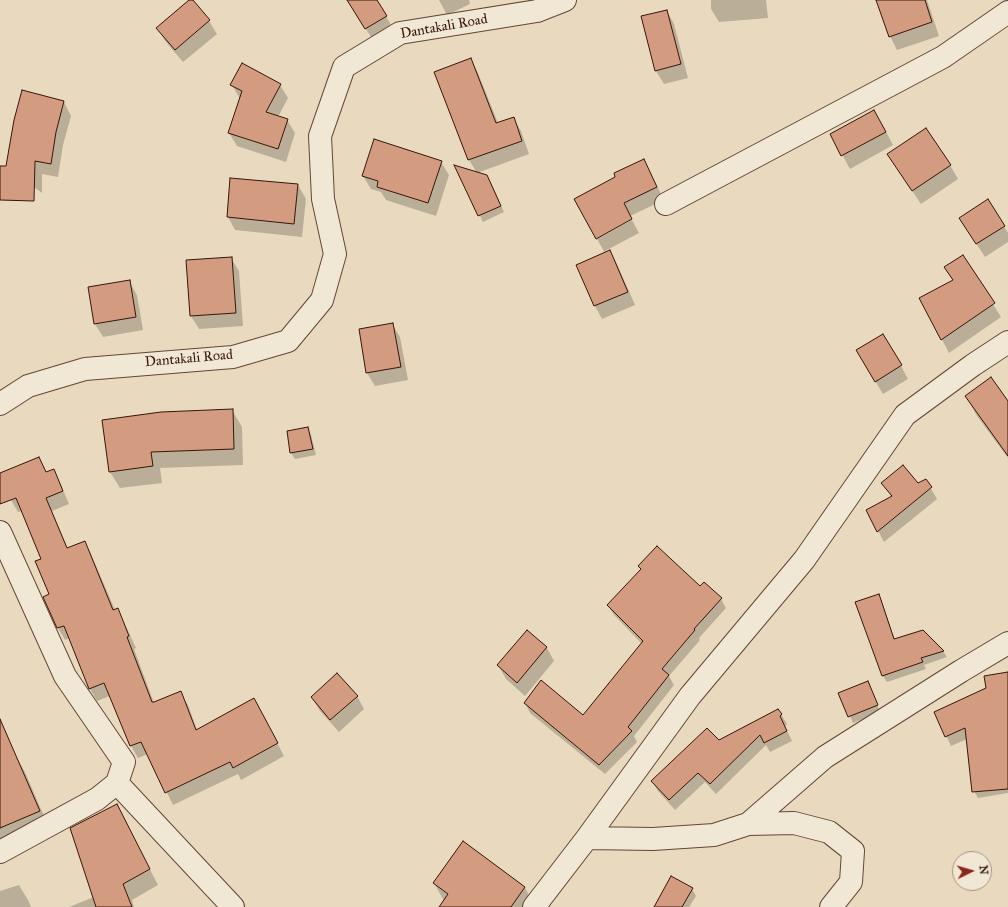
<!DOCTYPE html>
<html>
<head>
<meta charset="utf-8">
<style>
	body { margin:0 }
	#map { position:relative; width:1008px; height:907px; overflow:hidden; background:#e9dabf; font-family:"IM FELL Great Primer",serif }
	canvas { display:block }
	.north { position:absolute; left:952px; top:851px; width:40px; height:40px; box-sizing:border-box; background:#f1e7d5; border:1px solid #a79383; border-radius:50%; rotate:85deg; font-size:11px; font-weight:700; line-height:16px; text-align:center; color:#371507 }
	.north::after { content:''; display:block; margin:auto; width:14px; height:18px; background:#8f2418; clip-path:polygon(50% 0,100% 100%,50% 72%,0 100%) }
</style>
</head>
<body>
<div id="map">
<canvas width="1008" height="907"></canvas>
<div class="north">N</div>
</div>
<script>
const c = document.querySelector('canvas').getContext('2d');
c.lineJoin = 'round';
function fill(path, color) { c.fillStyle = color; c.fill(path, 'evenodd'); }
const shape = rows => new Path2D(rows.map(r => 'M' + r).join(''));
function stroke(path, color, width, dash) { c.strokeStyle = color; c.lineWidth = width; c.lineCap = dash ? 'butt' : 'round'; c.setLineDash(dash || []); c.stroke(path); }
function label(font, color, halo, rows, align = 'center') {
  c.font = font + ' "IM FELL Great Primer",serif'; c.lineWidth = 3; c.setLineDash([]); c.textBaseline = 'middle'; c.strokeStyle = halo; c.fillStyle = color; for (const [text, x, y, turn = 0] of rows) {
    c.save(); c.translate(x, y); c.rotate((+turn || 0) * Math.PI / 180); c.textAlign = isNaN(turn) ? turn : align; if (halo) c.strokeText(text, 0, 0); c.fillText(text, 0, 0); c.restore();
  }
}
fill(shape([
	[191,0,209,21,217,34,183,62,165,41,158,28],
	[348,0,376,0,394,30,374,42],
	[439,0,469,0,470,4,447,15],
	[711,0,766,0,768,18,719,22,711,9],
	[878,0,927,0,939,36,897,50,890,36],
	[667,11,674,24,688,78,664,84,656,71],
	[471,60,478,73,498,123,513,118,521,131,529,154,477,173,469,160],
	[232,85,280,85,288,98,278,117,287,120,295,133,286,162,237,146,229,133,240,99],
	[23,91,64,102,71,116,63,145,58,177,42,174,42,193,16,174],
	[882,124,893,145,850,169,831,134],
	[644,160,664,200,630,216,596,238,617,177],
	[441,162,449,175,436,216,386,200,381,192,371,189,363,176],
	[950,165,958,179,921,204,896,167],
	[456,166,491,183,504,212,483,222],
	[298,185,306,199,302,237,235,230,228,217],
	[988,200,1008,233,1008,242,985,257,968,231],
	[632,220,639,233,605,251,606,253,610,251,617,264,635,305,602,319,595,306,605,253,597,239],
	[963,256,1001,317,949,353,920,298,953,281,945,268],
	[231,258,239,271,243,326,199,329,191,316],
	[129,281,137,295,143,330,103,337,95,324],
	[392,324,400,337,408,380,375,386,367,373],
	[865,364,901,366,908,379,883,394],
	[966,396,1008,402,1008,458,977,416],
	[232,410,242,427,243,465,160,468,162,483,120,488,110,472],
	[308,428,311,435,316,455,295,459,291,453,288,432],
	[39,458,47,473,53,470,60,483,69,504,52,511,68,549,84,542,91,554,115,610,117,609,124,622,136,648,134,649,154,703,180,693,188,705,197,730,261,712,284,756,241,780,238,774,173,805,148,754,138,758,131,746,110,696,97,701,89,687,70,638,65,640,58,628,44,597,51,595,43,559,22,511,18,512,11,500],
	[926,480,937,499,884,542,867,510,892,498,883,484,918,484],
	[639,567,721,599,726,608,699,638,700,640,669,676,674,685,634,736,637,742,605,774,530,713,525,703,583,716,642,644,614,615,608,606,641,570],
	[879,595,882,602,895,640,923,631,943,651,947,657,924,665,926,669,887,682,883,676,856,603],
	[527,631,547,648,554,661,525,696,506,679,498,665],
	[1008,673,1008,793,978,798,973,789,967,739,951,746,935,712,987,688],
	[871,689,880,712,853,723,840,693],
	[357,696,364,709,339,732,320,711,312,698],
	[781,714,787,724,785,726,792,741,770,752,766,745,716,794,705,782,675,810,658,791,652,781,719,741],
	[14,753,25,772,50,830,0,852,0,759],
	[125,821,158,885,132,900,134,907,69,907,94,897],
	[463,843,525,888,535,905,533,907,440,907,444,901,434,883],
	[19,885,28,900,31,907,0,907,0,891],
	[692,889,696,896,689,907,655,907]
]), '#0003');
const building = shape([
	[189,0,193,0,210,20,175,50,156,28,189,0],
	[347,0,377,0,387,16,365,29,347,0],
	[876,0,925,0,932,22,889,37,876,0],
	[667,10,681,64,655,71,641,16,667,10],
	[471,58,496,123,514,117,522,141,468,160,434,72,471,58],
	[242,63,281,84,266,112,288,119,278,149,228,133,242,91,230,85,242,63],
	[22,90,64,101,56,132,51,164,35,161,34,201,0,200,0,166,6,166,14,120,22,90],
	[874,110,886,132,841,156,830,134,874,110],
	[926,128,951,165,912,191,887,154,926,128],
	[374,139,442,161,428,203,377,187,378,181,362,176,374,139],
	[644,159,657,187,624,203,632,219,596,239,574,199,615,177,614,173,644,159],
	[454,165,487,175,501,206,478,216,454,165],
	[230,178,298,184,294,224,227,217,230,178],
	[988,199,1005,226,976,244,959,218,988,199],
	[610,250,628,292,594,306,576,265,610,250],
	[963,255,995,303,941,340,919,298,953,280,944,267,963,255],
	[232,257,236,313,190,316,186,260,232,257],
	[130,280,136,317,94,324,88,287,130,280],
	[393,323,401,367,366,373,359,329,393,323],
	[883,334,902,365,875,382,856,350,883,334],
	[991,377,1008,401,1008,456,965,396,991,377],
	[233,409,234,449,151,452,153,466,109,472,102,420,161,412,233,409],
	[308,427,313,449,290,453,287,431,308,427],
	[39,457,46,472,54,469,63,491,46,498,67,548,85,541,113,610,118,608,129,636,127,637,152,702,154,702,181,691,196,730,254,698,278,743,233,768,230,762,165,793,141,742,130,746,104,683,89,689,64,626,57,628,43,597,49,594,35,561,41,559,16,498,0,504,0,473,39,457],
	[903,465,918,483,926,479,932,487,877,532,866,510,892,496,881,483,903,465],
	[657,546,700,586,704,582,722,598,694,629,695,630,662,669,669,675,628,727,632,731,599,765,524,703,541,680,583,715,643,641,607,605,641,569,638,566,657,546],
	[879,594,894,639,923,630,944,651,921,658,923,662,882,676,855,602,879,594],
	[527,630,547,647,517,683,497,665,527,630],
	[1008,672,1008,789,972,792,965,728,945,737,934,712,986,688,984,676,1008,672],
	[337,673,358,696,330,720,311,697,337,673],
	[868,681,878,705,848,717,838,693,868,681],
	[778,709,782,714,780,716,787,731,764,743,760,735,710,784,698,773,669,800,651,781,707,728,719,740,778,709],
	[0,719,40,811,0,828,0,719],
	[117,804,150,869,123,884,132,907,96,907,70,828,117,804],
	[463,841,525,887,511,907,439,907,448,894,433,883,463,841],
	[671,876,693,888,682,907,654,907,671,876]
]);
fill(building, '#d39b80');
stroke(building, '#371507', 1);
const street = shape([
	[666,204,943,57,1008,12],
	[0,404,28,386,85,369,233,357,288,341,322,300,335,254,323,199,320,136,344,67,400,33,537,11,565,0],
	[0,532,65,676,124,762,117,783,97,799,0,852],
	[117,783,233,907],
	[748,824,825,757,961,671,1008,643],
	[587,838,653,839,714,835,748,824,794,823,829,832,853,851,851,882,831,907],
	[534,907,587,838,690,696,804,560,905,415,973,365,1008,342]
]);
stroke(street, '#644635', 24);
stroke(street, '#f1e7d5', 22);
label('14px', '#371507', '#f1e7d5', [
	["Dantakali Road",444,27,-10],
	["Dantakali Road",189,359,-5]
]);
</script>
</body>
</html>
